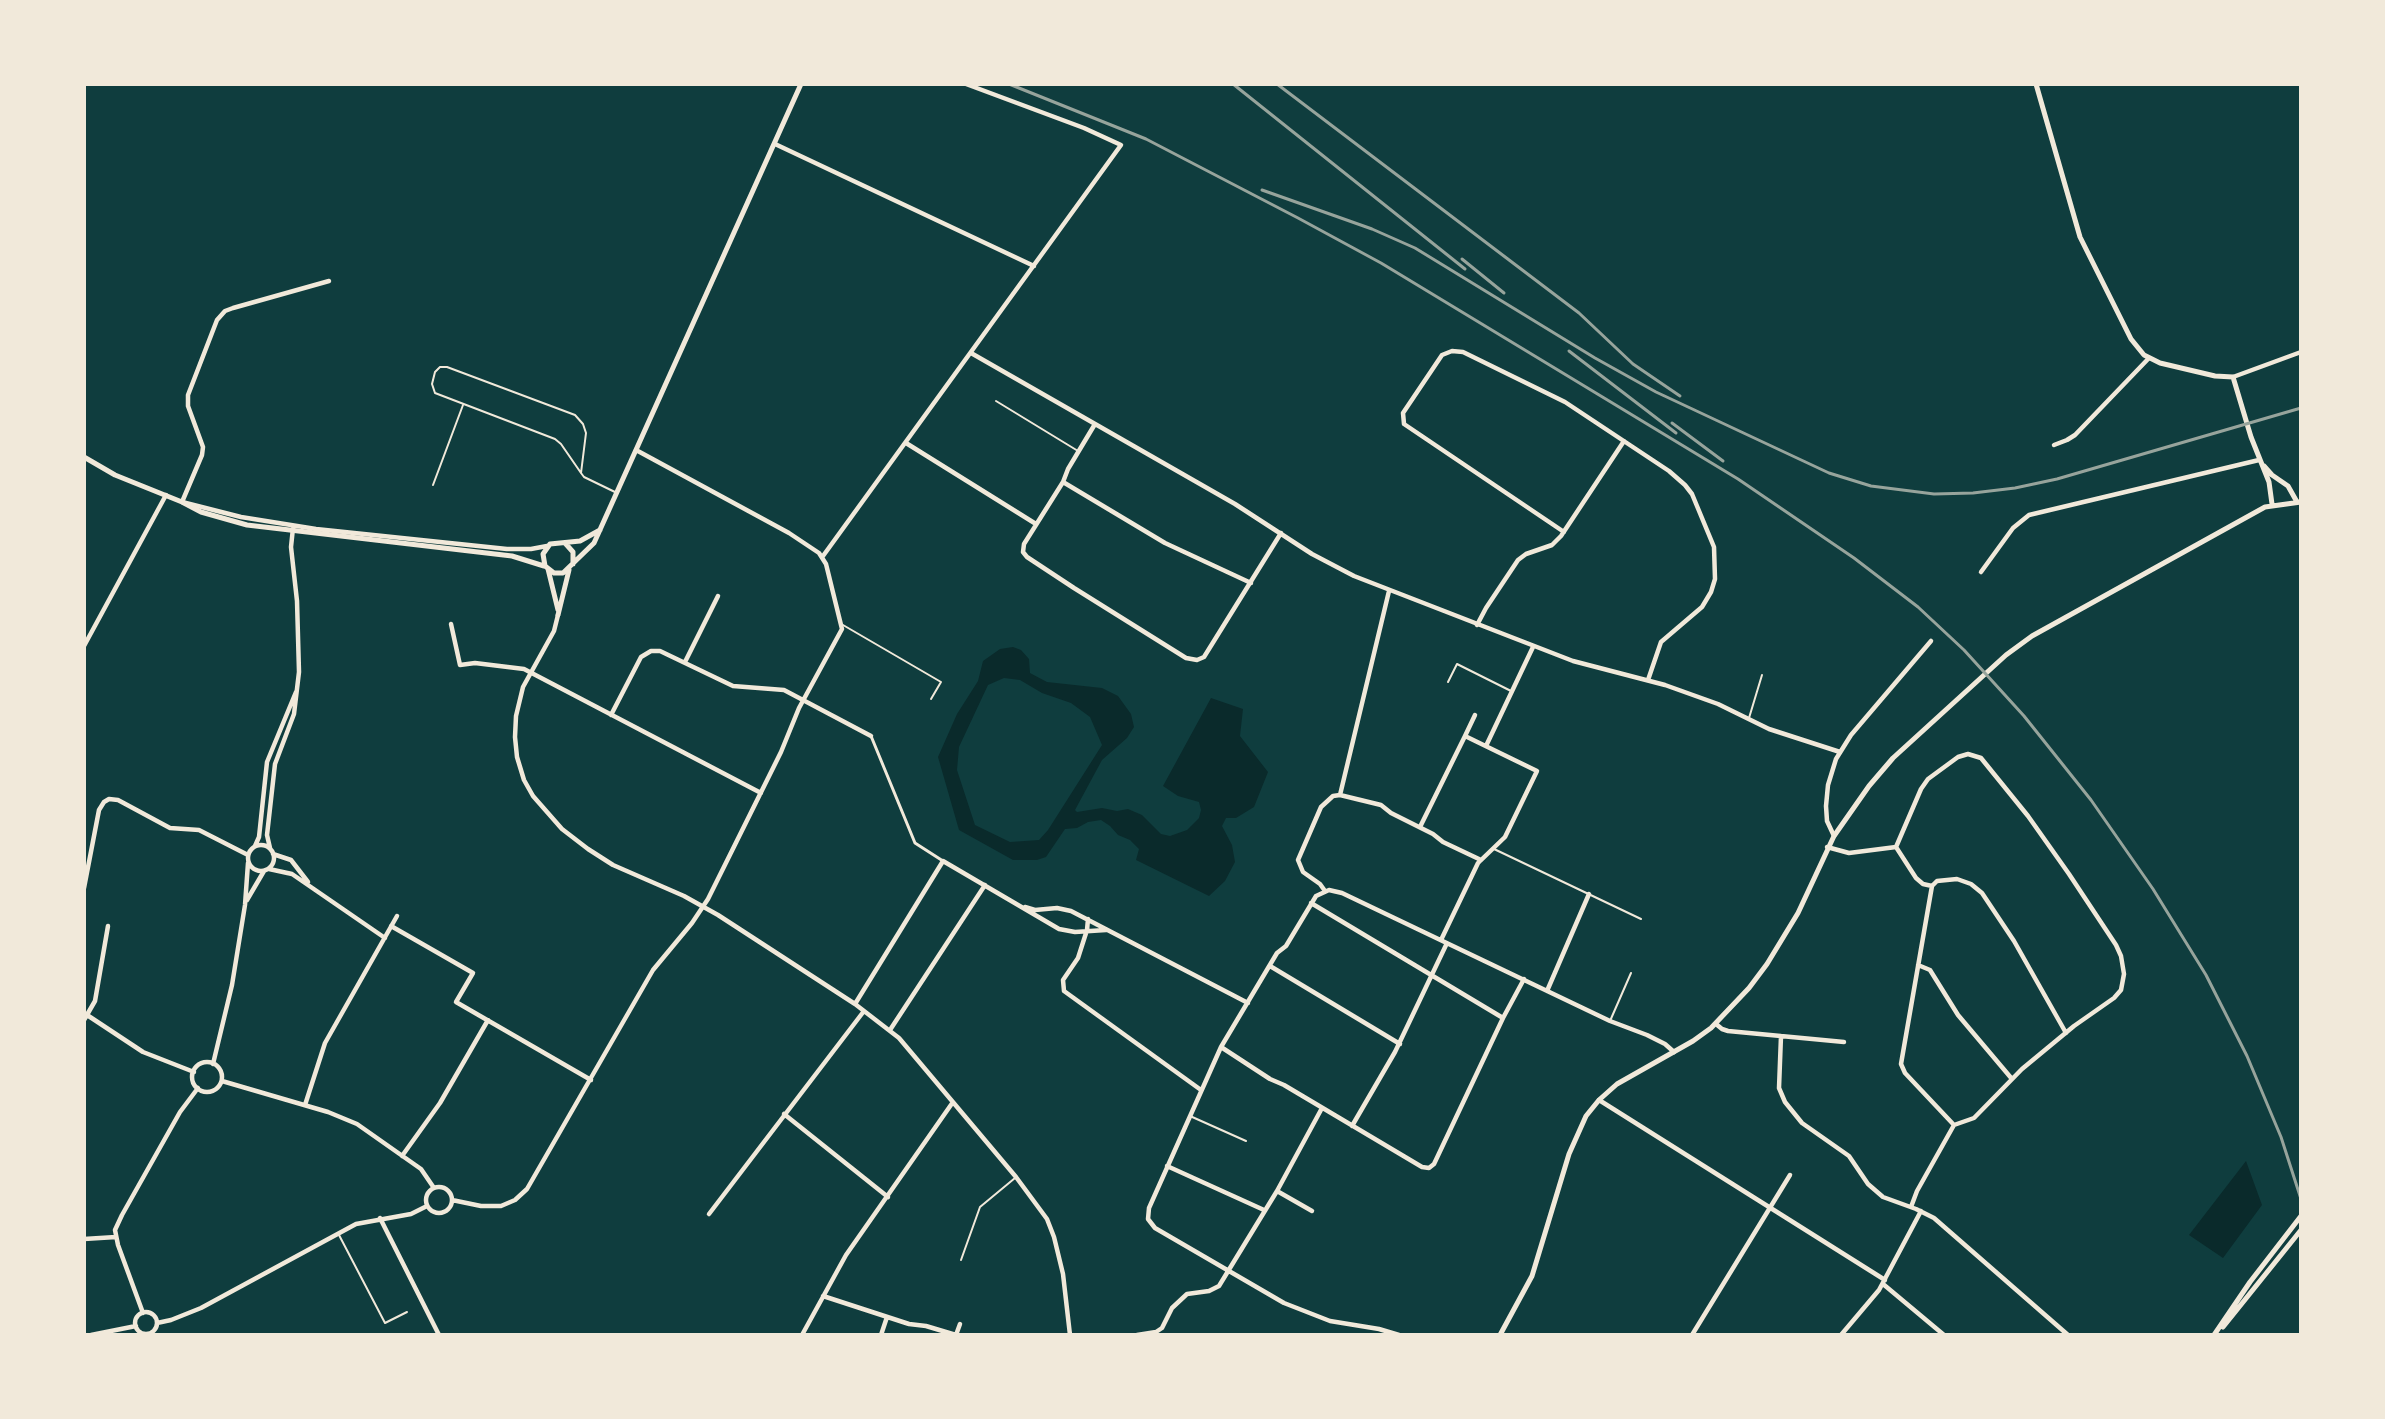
<!DOCTYPE html>
<html>
<head>
<meta charset="utf-8">
<style>
	body { margin:0 }
	#map { position:relative; width:2385px; height:1419px; overflow:hidden; background:#0f3d3e; font-family:"Source Sans 3",sans-serif }
	canvas { display:block }
	.frame { position:absolute; inset:0; border:86px solid #f1e9da; pointer-events:none }
</style>
</head>
<body>
<div id="map">
<canvas width="2385" height="1419"></canvas>
<div class="frame"></div>
</div>
<script>
const c = document.querySelector('canvas').getContext('2d');
c.lineJoin = 'round';
function fill(path, color) { c.fillStyle = color; c.fill(path, 'evenodd'); }
const shape = rows => new Path2D(rows.map(r => 'M' + r).join(''));
function stroke(path, color, width, dash) { c.strokeStyle = color; c.lineWidth = width; c.lineCap = dash ? 'butt' : 'round'; c.setLineDash(dash || []); c.stroke(path); }
fill(shape([
	[1013,647,1021,650,1029,659,1030,673,1047,682,1102,688,1118,696,1131,714,1134,727,1127,738,1102,760,1075,810,1077,812,1102,808,1117,811,1128,809,1142,815,1161,834,1170,836,1187,830,1199,818,1201,810,1199,802,1178,796,1163,786,1211,698,1243,709,1240,736,1268,772,1254,807,1236,818,1226,818,1222,826,1232,845,1235,862,1225,881,1209,896,1136,860,1139,849,1130,840,1118,835,1110,826,1101,820,1088,822,1077,828,1065,829,1046,857,1037,860,1013,860,959,830,938,757,957,714,978,681,983,661,1000,649],
	[1004,678,1020,680,1042,693,1071,703,1090,717,1102,745,1048,830,1039,840,1010,842,975,825,957,770,959,747,988,685],
	[2246,1161,2262,1205,2223,1258,2189,1235]
]), '#0a2a2b');
stroke(shape([
	[996,401,1078,451],
	[581,473,586,433,583,424,575,415,447,367,440,367,435,372,432,384,435,393,555,439,561,444,581,473,584,477,617,493],
	[433,485,463,405],
	[843,625,941,682,931,699],
	[1448,682,1457,664,1511,691],
	[1749,718,1762,675],
	[1494,849,1641,919],
	[1610,1021,1631,973],
	[1190,1116,1246,1141],
	[339,1235,385,1323,407,1312],
	[961,1260,980,1207,1015,1178]
]), '#f1e9da', 2);
stroke(shape([
	[871,736,915,843,943,861]
]), '#f1e9da', 3);
stroke(shape([
	[775,144,1034,266],
	[329,281,233,308,225,311,217,320,188,395,188,406,203,447,202,455,182,502,241,517,316,529,507,549,531,549,547,546],
	[971,353,1235,504,1312,554,1354,576,1573,661,1665,685,1718,704,1769,729,1840,752],
	[2233,377,2301,352],
	[1095,424,1068,469,1063,482,1024,544,1023,552,1027,557,1074,588,1186,658,1197,660,1204,657,1281,533],
	[906,443,1036,524],
	[2054,445,2067,440,2075,435,2149,358],
	[1063,482,1165,543,1251,583],
	[1564,532,1404,424,1403,413,1442,355,1452,351,1463,352,1565,402,1669,471,1685,485,1692,494,1714,547,1715,579,1711,592,1702,607,1661,642,1648,680],
	[823,556,1121,145,1084,128,966,84],
	[1981,572,2013,528,2029,515,2259,460],
	[558,615,554,631,523,687,516,716,515,737,517,757,524,780,533,796,562,829,588,849,613,865,684,896,718,915,855,1004,899,1038,1016,1177,1047,1219,1054,1237,1063,1274,1070,1335],
	[451,624,460,665,475,663,524,669,761,793],
	[1477,625,1486,608,1518,560,1526,554,1552,545,1561,536,1624,441],
	[84,646,166,495],
	[685,662,718,596],
	[611,715,641,657,651,651,660,651,733,686,784,690,871,736],
	[1465,736,1475,715],
	[1486,746,1533,647],
	[1340,795,1389,591],
	[1420,827,1465,736,1537,771,1505,837,1478,863,1441,940],
	[1834,836,1827,821,1826,806,1828,785,1836,759,1851,735,1931,641],
	'248 858a13 13 0 1 1 26 0a13 13 0 1 1-26 0Z',
	[255,846,259,837,267,762,296,692],
	[1827,847,1849,853,1896,847,1916,878,1923,884,1932,886,1901,1064,1905,1073,1954,1125],
	[1896,847,1921,789,1928,779,1958,757,1968,754,1981,758,2028,816,2069,874,2116,945,2121,956,2124,974,2121,990,2114,998,2074,1026,2022,1069,1974,1118,1954,1125,1917,1191,1911,1207],
	[270,848,267,835,275,764,294,714,299,672,297,601,291,547,293,528],
	[273,854,291,860,308,882],
	[269,869,292,874,385,938],
	[1932,886,1937,881,1957,879,1971,884,1982,893,2014,941,2066,1033],
	[84,888,99,810,104,802,109,799,118,800,170,828,199,830,248,855],
	[1325,891,1320,884,1303,872,1298,860,1321,807,1333,796,1340,795,1381,805,1391,813,1433,834,1443,842,1481,860],
	[247,900,264,871],
	[1311,903,1503,1018],
	[1025,907,1035,910,1057,908,1071,911,1248,1003],
	[1088,919,1087,930,1078,958,1063,980,1064,991,1201,1090],
	[391,926,473,973,456,1002,591,1080],
	[1918,965,1930,970,1958,1015,2012,1079],
	[1270,966,1400,1044],
	[1547,991,1589,894],
	[855,1004,943,861,1059,929,1075,932,1106,930],
	[84,1013,143,1052,194,1072],
	[84,1020,95,1001,108,926],
	[1716,1024,1722,1029,1728,1031,1844,1042],
	[890,1030,985,885],
	[1781,1036,1779,1088,1785,1102,1802,1123,1849,1156,1868,1184,1883,1197,1916,1209,1934,1218,2068,1335],
	[1221,1047,1270,1079,1284,1085,1422,1167,1429,1168,1434,1164,1503,1018,1524,979],
	'192 1077a15 15 0 1 1 30 0a15 15 0 1 1-30 0Z',
	[213,1064,232,985,245,905,248,863],
	[222,1081,328,1112,357,1124,421,1169,434,1188],
	[1599,1100,1885,1280],
	[305,1105,325,1043,397,916],
	[784,1114,888,1197],
	[1352,1126,1395,1052,1447,943],
	[402,1156,440,1103,488,1020],
	[1167,1166,1264,1210],
	'426 1200a13 13 0 1 1 26 0a13 13 0 1 1-26 0Z',
	[452,1200,481,1206,501,1206,515,1200,527,1189,653,970,692,923,708,899,781,752,799,708,842,629,826,564,819,553,789,533,636,450],
	[1312,1211,1277,1191,1322,1108],
	[709,1214,864,1011],
	[380,1218,439,1335],
	[84,1239,116,1237],
	[1883,1284,1944,1335],
	[823,1296,909,1324,926,1326,956,1335,960,1324],
	'135 1323a11 11 0 1 1 22 0a11 11 0 1 1-22 0Z',
	[143,1313,118,1245,115,1230,122,1215,180,1112,198,1088],
	[157,1323,171,1320,201,1308,356,1224,411,1214,427,1206],
	[91,1335,136,1326],
	[802,1335,846,1255,953,1102],
	[881,1335,887,1317],
	[1137,1335,1156,1332,1162,1328,1172,1308,1187,1294,1209,1291,1219,1286,1277,1191],
	[1399,1335,1379,1329,1330,1321,1284,1303,1155,1228,1148,1219,1149,1208,1221,1047,1277,953,1286,946,1316,896,1329,890,1342,893,1610,1021,1647,1035,1665,1044,1674,1052],
	[1692,1335,1790,1175],
	[1841,1335,1879,1290,1921,1211]
]), '#f1e9da', 4.5);
stroke(shape([
	[2036,84,2080,237,2131,339,2144,355,2160,363,2215,376,2233,377,2251,437,2269,482,2272,504],
	[84,457,115,475,182,502,201,512,247,525,512,556,544,566],
	[2264,466,2272,475,2288,486,2297,502],
	[600,530,580,541,550,544,543,554,545,566,554,573,563,573,594,543,801,84],
	[565,543,573,552,573,564],
	[548,569,558,610],
	[558,615,569,570],
	[2223,1327,2301,1230],
	[1500,1335,1532,1276,1569,1154,1586,1116,1599,1100,1617,1084,1693,1041,1711,1028,1749,988,1767,964,1798,913,1834,836,1869,786,1893,758,2006,655,2032,636,2265,507,2301,502],
	[2214,1335,2250,1282,2301,1216]
]), '#f1e9da', 5);
stroke(shape([
	[1009,84,1146,139,1298,218,1381,263,1738,479,1854,558,1918,607,1964,650,2024,716,2091,800,2153,889,2206,975,2247,1056,2281,1137,2301,1199],
	[1233,84,1465,269],
	[1277,84,1579,313,1633,364,1680,396],
	[1262,190,1372,229,1415,248,1595,358,1656,392,1829,473,1871,486,1934,494,1973,493,2015,488,2057,479,2301,408],
	[1462,259,1504,293],
	[1569,351,1676,433],
	[1672,423,1723,461]
]), '#97a49c', 3);
</script>
</body>
</html>
